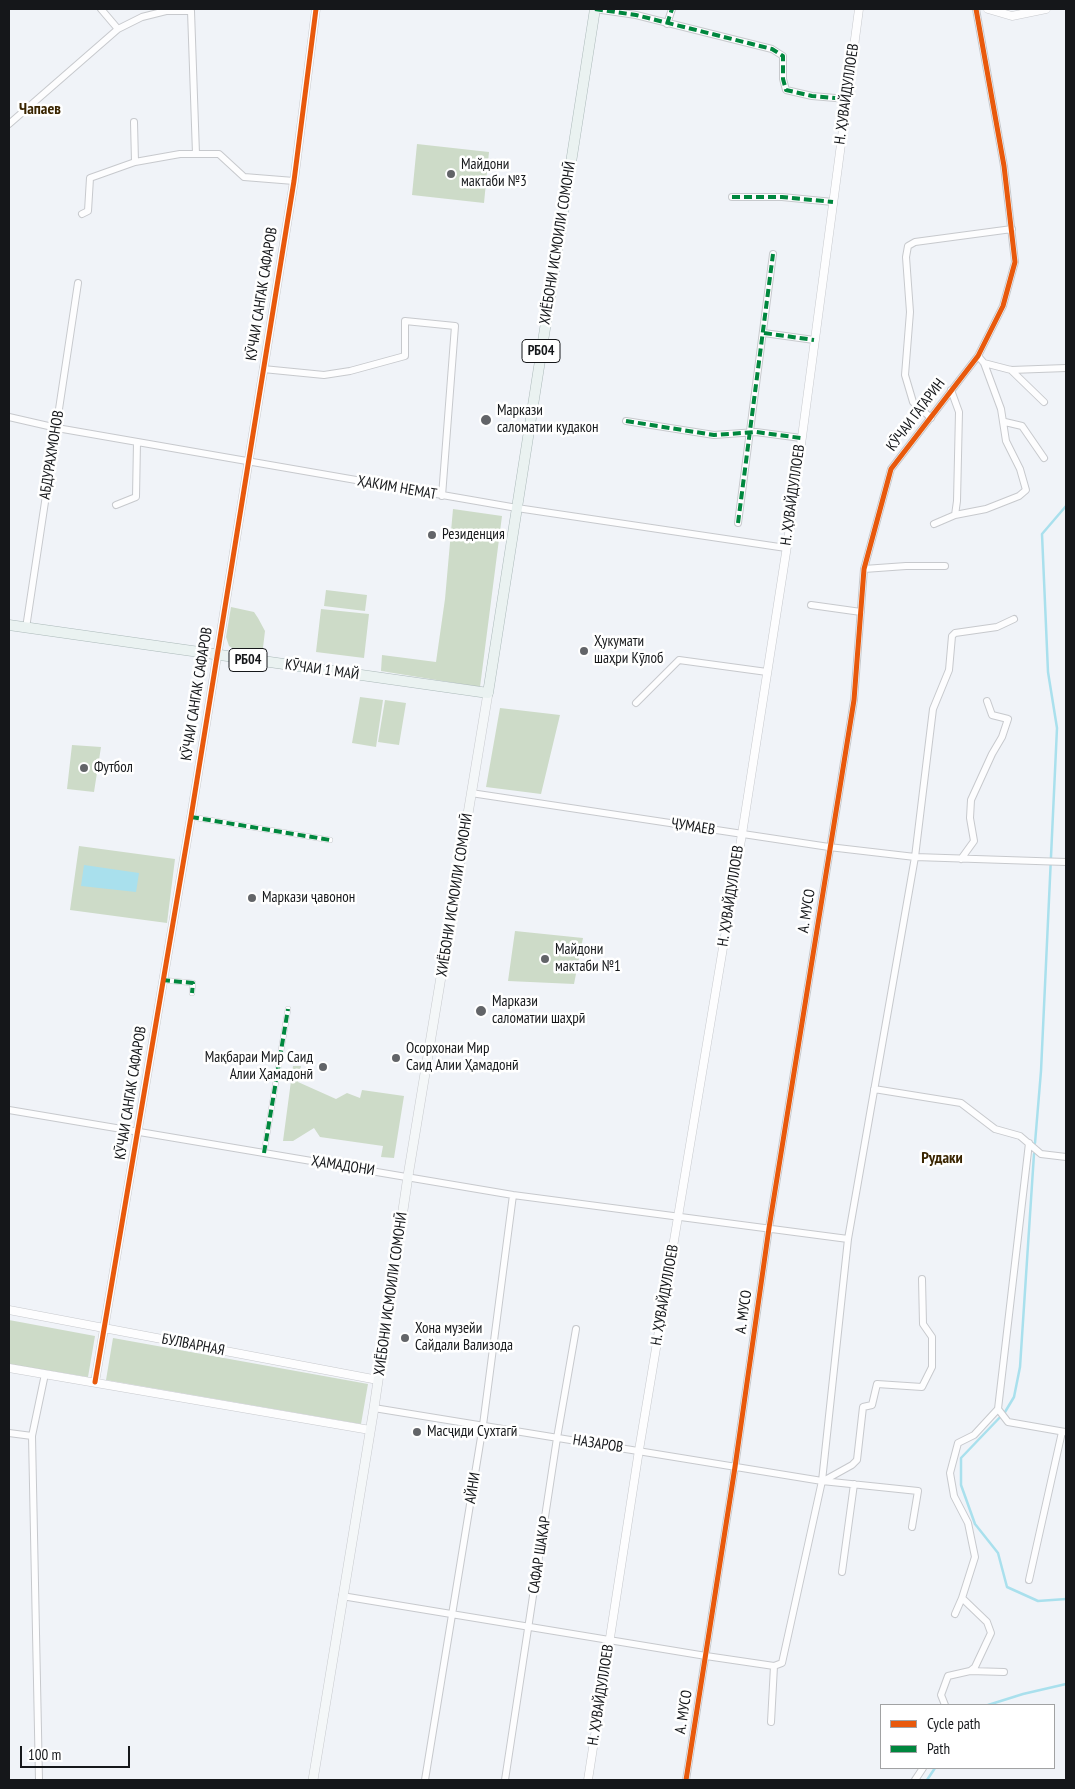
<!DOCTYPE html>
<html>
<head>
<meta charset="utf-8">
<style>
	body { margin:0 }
	#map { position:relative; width:1075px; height:1789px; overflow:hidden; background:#f0f3f8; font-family:"PT Sans Narrow",sans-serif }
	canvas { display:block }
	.frame { position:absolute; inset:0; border:10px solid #15171a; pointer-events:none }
	.legend { position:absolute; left:880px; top:1704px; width:175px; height:65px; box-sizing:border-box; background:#fff; border:1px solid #a1a2a3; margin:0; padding:6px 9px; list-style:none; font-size:15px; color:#15171a }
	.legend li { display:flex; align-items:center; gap:10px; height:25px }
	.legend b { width:25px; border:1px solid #a1a2a3 }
	.scale { position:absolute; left:20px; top:1746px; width:110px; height:22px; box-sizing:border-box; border:2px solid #15171a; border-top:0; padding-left:6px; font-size:15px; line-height:18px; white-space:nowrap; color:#15171a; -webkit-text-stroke:4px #fff; paint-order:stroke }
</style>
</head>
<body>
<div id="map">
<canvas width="1075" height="1789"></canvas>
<div class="frame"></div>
<ul class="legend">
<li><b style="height:6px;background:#e8590c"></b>Cycle path</li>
<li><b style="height:6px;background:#00873e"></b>Path</li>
</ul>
<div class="scale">100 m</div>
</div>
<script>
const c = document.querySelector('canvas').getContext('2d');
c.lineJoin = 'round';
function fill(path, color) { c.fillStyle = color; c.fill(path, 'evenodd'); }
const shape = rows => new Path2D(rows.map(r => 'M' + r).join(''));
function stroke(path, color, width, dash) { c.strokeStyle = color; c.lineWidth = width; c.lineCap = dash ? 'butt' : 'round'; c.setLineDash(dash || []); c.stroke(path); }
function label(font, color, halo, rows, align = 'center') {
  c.font = font + ' "PT Sans Narrow",sans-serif'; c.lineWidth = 5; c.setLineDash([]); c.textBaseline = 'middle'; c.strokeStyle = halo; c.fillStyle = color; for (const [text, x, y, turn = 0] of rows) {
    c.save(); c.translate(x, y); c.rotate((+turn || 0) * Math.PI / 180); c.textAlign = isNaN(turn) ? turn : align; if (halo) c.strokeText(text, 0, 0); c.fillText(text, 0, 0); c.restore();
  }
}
fill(shape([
	[417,144,489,152,484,203,412,195],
	[453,509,502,516,480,687,381,671,382,655,436,662,445,599],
	[326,590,367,595,365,611,324,606],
	[231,607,254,612,258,618,265,631,262,656,237,651,229,646,226,637],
	[321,609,369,614,364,658,316,652],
	[360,697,383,700,376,747,352,743],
	[385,700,406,703,399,745,378,742],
	[500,708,560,715,541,794,486,787],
	[72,745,101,747,94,792,67,789],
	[79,846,175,859,167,923,70,910],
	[515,931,583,938,574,984,508,981],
	[293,1066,301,1066,298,1082,336,1099,347,1093,360,1098,362,1090,404,1096,394,1158,381,1157,383,1146,320,1137,314,1128,293,1141,283,1141],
	[9,1320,95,1336,88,1377,9,1364],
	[113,1338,368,1384,361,1424,106,1380]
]), '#cddbc8');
fill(shape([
	[84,865,139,873,136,892,81,886]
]), '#a9e0ed');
stroke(shape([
	[1035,1143,1041,1071,1057,728,1048,672,1042,534,1066,506],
	[1034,1154,1020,1367,1014,1397,1005,1412,961,1458,961,1485,975,1524,998,1553,1007,1587,1038,1601,1066,1599],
	[988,1705,1023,1694,1066,1684],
	[927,1780,935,1768]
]), '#a9e0ed', 2.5);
const pedestrian = shape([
	[191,817,330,840],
	[162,980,193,983,192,993],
	[264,1153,288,1009]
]);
const minor = shape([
	[101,9,118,29],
	[595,9,636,15,772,49,783,56,783,79,786,90,812,96,847,99],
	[667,24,672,9],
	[134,122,135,162],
	[9,124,118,29,142,17,166,11,191,11,196,154,219,154,244,177,294,181],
	[732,197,782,197,833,202],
	[82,214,88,211,90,178,135,162,180,154,196,154],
	[764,333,814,340],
	[984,363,1011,370,1066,368],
	[263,369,324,375,350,371,405,356,405,321,455,326,442,496],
	[1011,370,1044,402],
	[9,417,57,428,517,508,786,548],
	[931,418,913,402,905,375,910,312,906,257,908,246,915,242,1012,229],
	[626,421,714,435,756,432,801,438],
	[1005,422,1022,426,1044,458],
	[116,505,136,497,137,442],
	[955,515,986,509,1019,496,1026,490,1020,469,1006,441,1001,409,984,363,978,356],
	[738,523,773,254],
	[934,524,955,515,957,501,959,412,951,390],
	[864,569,906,566,945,566],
	[811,605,861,612],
	[26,628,78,283],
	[636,703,679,660,767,672],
	[471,793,829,847,915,857,1066,862],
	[961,859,974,841,970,818,971,800,992,754,1002,737,1008,719,992,715,987,701],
	[874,1089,961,1103,995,1129,1020,1136,1041,1154,1066,1157],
	[9,1110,513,1195,848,1239],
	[374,1408,822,1481,918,1491,912,1527],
	[998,1409,1008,1422,1065,1432],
	[9,1433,32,1436],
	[825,1480,852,1465,857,1460,863,1407,872,1405,877,1384,922,1387,932,1367,932,1337,923,1324,922,1279],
	[842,1572,854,1484],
	[1029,1580,1062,1432],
	[342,1596,706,1656,774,1666,782,1663,822,1481,848,1239,915,857,933,709,949,670,952,636,955,633,997,627,1014,619],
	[955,1614,962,1598],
	[970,1671,1004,1672],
	[945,1705,941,1695,948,1676,970,1671,975,1667,991,1633,987,1622,962,1598,975,1557,968,1523,954,1496,950,1473,958,1443,974,1435,998,1409,1029,1143],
	[771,1722,774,1666],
	[39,1780,32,1436,45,1374],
	[425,1780,483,1425,513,1195],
	[505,1780,557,1438,576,1329],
	[686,1780,735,1467,769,1228,854,700,864,569,891,469,978,356,1003,306,1015,262,1004,166,976,9],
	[915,1780,923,1768]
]);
const tertiary = shape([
	[988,9,1012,16,1046,9],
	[9,1310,378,1380],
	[9,1368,370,1430],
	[95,1382,191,817,294,181,316,9],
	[588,1780,639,1450,742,834,790,527,859,9]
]);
const secondary = shape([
	[313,1780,374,1408,408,1176,488,693]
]);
const primary = shape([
	[9,625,488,693,595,9]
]);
stroke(pedestrian, '#c7c9cd', 6);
stroke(minor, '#c7c9cd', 8);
stroke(tertiary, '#c7c9cd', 9);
stroke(secondary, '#c7c9cd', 10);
stroke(primary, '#abb9b9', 11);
stroke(pedestrian, '#fdfdfe', 5);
stroke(minor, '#fdfdfe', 6);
stroke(tertiary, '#fdfdfe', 8);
stroke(secondary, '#f4f7f8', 9);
stroke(primary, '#eaf2f1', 10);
stroke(shape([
	[595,9,636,15,772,49,783,56,783,79,786,90,812,96,847,99],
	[667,24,672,9],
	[732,197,782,197,833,202],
	[764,333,814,340],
	[626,421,714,435,756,432,801,438],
	[738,523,773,254],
	[191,817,330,840],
	[162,980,193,983,192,993],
	[264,1153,288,1009]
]), '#00873e', 4, [8, 4]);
stroke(shape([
	[95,1382,191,817,294,181,316,9],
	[686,1780,735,1467,769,1228,854,700,864,569,891,469,978,356,1003,306,1015,262,1004,166,976,9]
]), '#e8590c', 5);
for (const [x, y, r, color] of [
	[451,174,5,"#626468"],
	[486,420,6,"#626468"],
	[432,535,5,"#626468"],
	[584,651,5,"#626468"],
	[84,768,5,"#626468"],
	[252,898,5,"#626468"],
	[545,959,5,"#626468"],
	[481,1011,6,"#626468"],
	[396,1058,5,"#626468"],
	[323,1067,5,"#626468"],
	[405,1338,5,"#626468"],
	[417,1432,5,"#626468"]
]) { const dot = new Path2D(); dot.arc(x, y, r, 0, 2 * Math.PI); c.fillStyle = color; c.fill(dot); stroke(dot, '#fff', 2); }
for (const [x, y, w] of [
	[541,351,38],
	[248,660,38]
]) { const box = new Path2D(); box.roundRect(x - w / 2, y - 11.5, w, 23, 4); c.fillStyle = '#fff'; c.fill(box); stroke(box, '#15171a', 1); }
label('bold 14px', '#15171a', null, [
	["РБ04",541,351],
	["РБ04",248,660]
]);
label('15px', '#15171a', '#fff', [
	["Н. ҲУВАЙДУЛЛОЕВ",847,94,-82],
	["ХИЁБОНИ ИСМОИЛИ СОМОНӢ",558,243,-81],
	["КӮЧАИ САНГАК САФАРОВ",262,294,-81],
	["КӮЧАИ ГАГАРИН",916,415,-53],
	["АБДУРАХМОНОВ",52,455,-81],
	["ҲАКИМ НЕМАТ",397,488,10],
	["Н. ҲУВАЙДУЛЛОЕВ",793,495,-82],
	["КӮЧАИ 1 МАЙ",322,670,8],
	["КӮЧАИ САНГАК САФАРОВ",197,694,-81],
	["ҶУМАЕВ",693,827,9],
	["ХИЁБОНИ ИСМОИЛИ СОМОНӢ",455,895,-81],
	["Н. ҲУВАЙДУЛЛОЕВ",731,896,-81],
	["А. МУСО",807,911,-81],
	["КӮЧАИ САНГАК САФАРОВ",131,1093,-81],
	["ҲАМАДОНИ",343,1166,9],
	["ХИЁБОНИ ИСМОИЛИ СОМОНӢ",391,1294,-82],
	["Н. ҲУВАЙДУЛЛОЕВ",665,1295,-80],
	["А. МУСО",744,1312,-82],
	["БУЛВАРНАЯ",193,1345,11],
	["НАЗАРОВ",598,1444,9],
	["АЙНИ",473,1488,-81],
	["САФАР ШАКАР",540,1555,-81],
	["Н. ҲУВАЙДУЛЛОЕВ",601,1695,-81],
	["А. МУСО",684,1712,-81]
]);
label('15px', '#15171a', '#fff', [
	["Майдони",461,165],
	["мактаби №3",461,182],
	["Маркази",497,411],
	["саломатии кудакон",497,428],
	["Резиденция",442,535],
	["Ҳукумати",594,642],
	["шаҳри Кӯлоб",594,659],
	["Футбол",94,768],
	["Маркази ҷавонон",262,898],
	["Майдони",555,950],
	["мактаби №1",555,967],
	["Маркази",492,1002],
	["саломатии шаҳрӣ",492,1019],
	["Осорхонаи Мир",406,1049],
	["Саид Алии Ҳамадонӣ",406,1066],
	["Мақбараи Мир Саид",313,1058,"right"],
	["Алии Ҳамадонӣ",313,1075,"right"],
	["Хона музейи",415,1329],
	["Сайдали Вализода",415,1346],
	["Масҷиди Сухтагӣ",427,1432]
], 'left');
label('bold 16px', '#3a2500', '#fff', [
	["Чапаев",40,109],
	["Рудаки",942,1158]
]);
</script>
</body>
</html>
